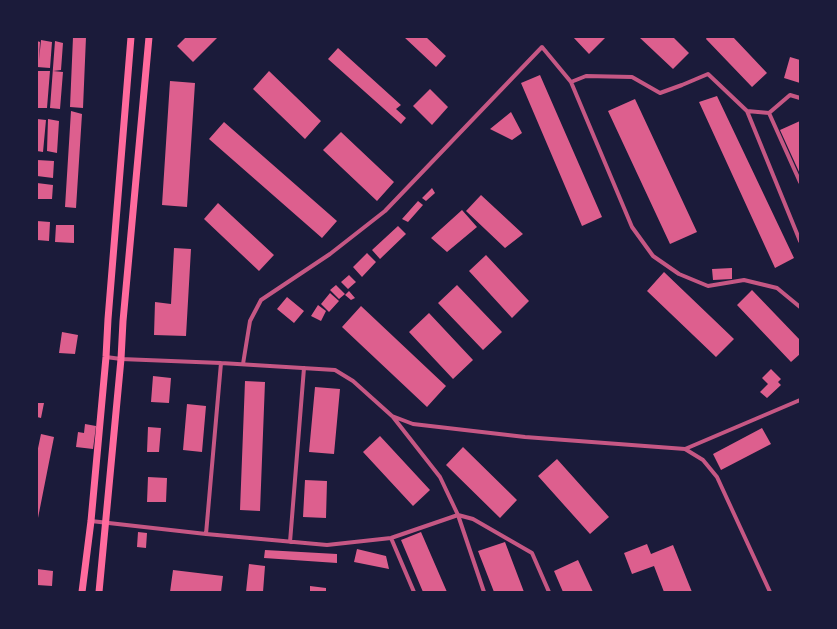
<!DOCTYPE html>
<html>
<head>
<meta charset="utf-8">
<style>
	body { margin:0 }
	#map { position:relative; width:837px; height:629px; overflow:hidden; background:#1b1b3a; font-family:Rubik,sans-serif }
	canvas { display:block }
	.frame { position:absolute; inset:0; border:38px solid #1b1b3a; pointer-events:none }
</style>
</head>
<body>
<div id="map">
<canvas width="837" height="629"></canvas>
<div class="frame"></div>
</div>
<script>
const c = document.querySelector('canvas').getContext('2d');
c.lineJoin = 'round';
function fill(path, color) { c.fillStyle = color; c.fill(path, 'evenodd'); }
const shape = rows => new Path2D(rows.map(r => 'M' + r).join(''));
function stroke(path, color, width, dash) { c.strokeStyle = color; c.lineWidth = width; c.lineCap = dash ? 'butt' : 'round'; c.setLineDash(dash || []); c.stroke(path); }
fill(shape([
	[73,37,86,37,83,108,70,107],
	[186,37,218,37,193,62,177,46],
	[404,37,426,37,446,56,436,67],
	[573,37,604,37,605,38,589,54],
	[639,37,673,37,689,53,673,69],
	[707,37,733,37,767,73,752,87,706,39],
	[41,40,52,42,50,68,37,67,37,41,40,42,39,60],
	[55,41,63,43,61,70,53,71,63,72,60,109,50,108],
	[338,48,401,105,396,109,406,118,401,124,328,59],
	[790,57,800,60,800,83,784,78],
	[37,71,50,71,47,108,37,108],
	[269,71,321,121,305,139,253,89],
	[540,75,602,217,582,226,521,83],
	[170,81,195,83,187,207,162,205],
	[430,89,448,107,432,125,413,106],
	[717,96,794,258,775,268,699,102],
	[635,99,697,232,670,244,608,111],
	[71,111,82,114,76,208,65,207],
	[511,112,522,133,512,140,490,129],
	[37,119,46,120,43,152,37,151],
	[48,119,59,121,57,153,47,151],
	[800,121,800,174,780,130],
	[224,122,337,221,322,238,209,139],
	[341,132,394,182,377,201,323,150],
	[37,160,54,161,53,178,37,176],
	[37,183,53,185,52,199,37,199],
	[432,188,435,193,426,201,422,198],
	[481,195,523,234,505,248,466,211],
	[418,201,423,205,408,222,402,219],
	[218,203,274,255,259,271,204,219],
	[462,210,477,227,447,252,431,238],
	[37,221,50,222,49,241,37,240],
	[56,225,74,225,74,243,55,242],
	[398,226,406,234,380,259,372,250],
	[174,248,191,249,186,336,154,335,155,302,171,304],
	[367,253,376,262,362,277,353,267],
	[486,255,529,301,512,318,469,271],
	[732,268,732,279,713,280,712,269],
	[664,272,734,339,716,357,647,291],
	[349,275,356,282,348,289,341,282],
	[336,285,345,294,339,299,330,290],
	[457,285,502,332,483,350,438,303],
	[752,290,800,340,800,354,791,362,737,305],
	[349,291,355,298,351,300,345,295],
	[330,293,339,301,329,312,321,304],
	[287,297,304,311,294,323,277,309],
	[318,305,326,311,321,321,311,316],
	[361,306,446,386,427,407,342,327],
	[429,313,473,360,453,379,409,332],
	[62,332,78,335,75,354,59,353],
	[771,369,781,379,778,382,781,385,767,398,760,392,768,384,762,378],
	[153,376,171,378,169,403,151,402],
	[245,381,265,382,260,511,240,510],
	[315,387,340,389,334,454,309,452],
	[37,403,44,403,41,418,37,417],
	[187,404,206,406,202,452,183,450],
	[85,424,96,426,93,449,76,447,78,432,84,433],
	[148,427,161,428,159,452,147,452],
	[762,428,771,444,721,470,713,454],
	[41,434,54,437,38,518,37,518,37,453],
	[380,436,430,490,413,506,363,452],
	[463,447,517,500,500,518,446,465],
	[557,459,609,517,590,534,538,476],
	[148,477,167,478,166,502,147,502],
	[305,480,327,481,326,518,303,517],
	[138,532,147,533,146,548,137,547],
	[421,532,447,592,423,592,401,540],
	[505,542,524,592,494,592,478,551],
	[647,544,651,554,673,545,692,592,664,592,654,566,632,574,624,553],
	[357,549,386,556,389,569,354,562],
	[265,550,337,554,337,563,264,558],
	[578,560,593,592,563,592,554,571],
	[249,564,265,566,263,592,246,592],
	[37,569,53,571,52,586,37,585],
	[173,570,223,576,221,592,170,592],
	[310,586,326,588,326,592,310,592]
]), '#dd5f8e');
stroke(shape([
	[571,82,586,76,632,77,660,93,682,85,708,74,747,111,769,113,790,95,800,98],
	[747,111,800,241],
	[769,113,800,182],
	[106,357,121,359,221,363,335,370,353,381,392,416,413,424,525,437,685,449,703,460,717,477,770,592],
	[243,364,250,321,261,300,330,254,385,211,542,47,571,82,632,227,653,256,679,274,708,286,744,280,777,288,800,307],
	[393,417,440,477,458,515,484,592],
	[685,449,800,400],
	[91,521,206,534,327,545,391,538,458,515,473,519,532,553,549,592],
	[206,534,221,363],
	[391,538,414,592],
	[290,542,304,368]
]), '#c65784', 4);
stroke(shape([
	[82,592,91,521,106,357,108,319,131,37],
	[99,592,121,359,123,321,149,37]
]), '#ff6b9d', 7);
</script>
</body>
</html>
